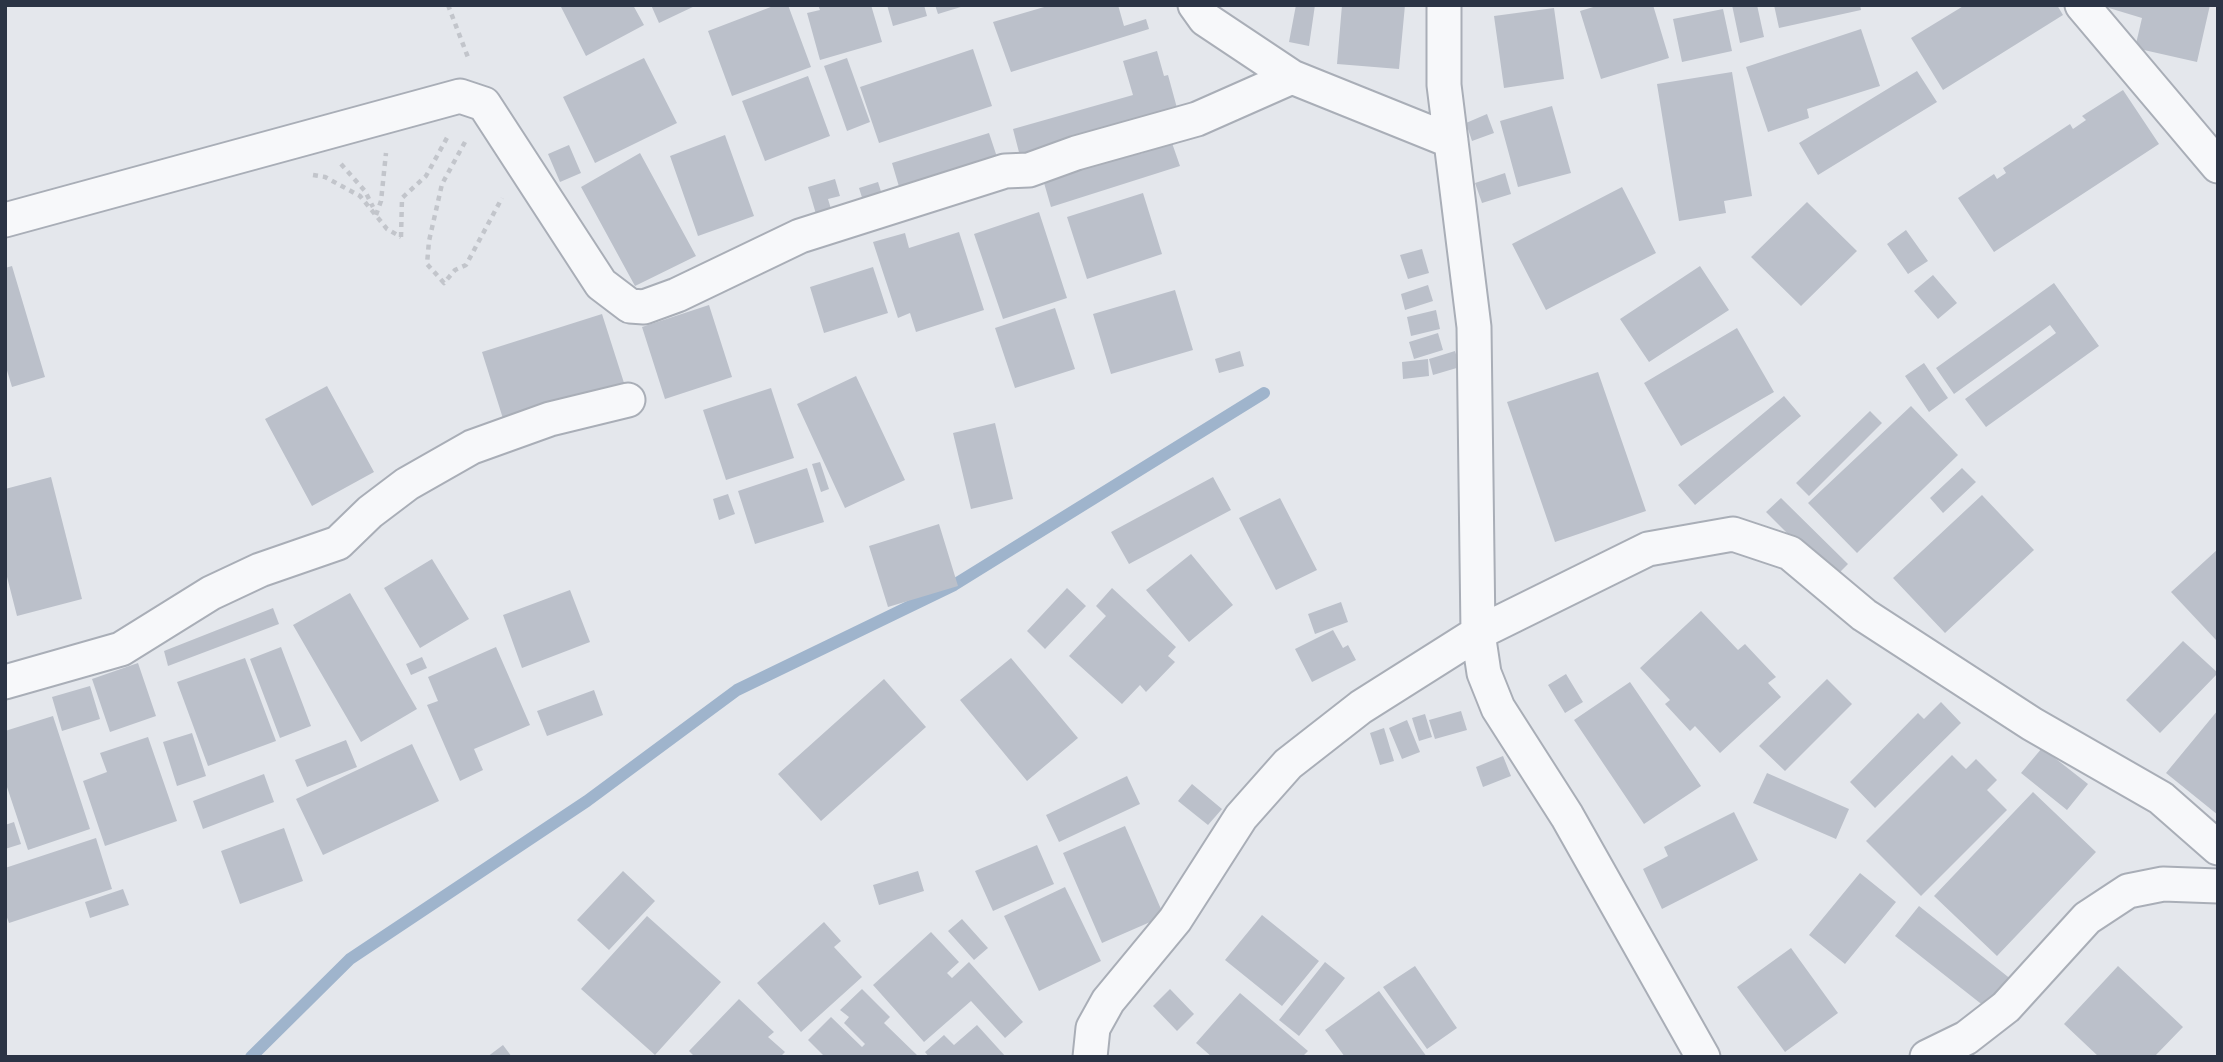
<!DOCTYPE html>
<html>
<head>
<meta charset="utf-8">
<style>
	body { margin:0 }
	#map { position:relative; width:2223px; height:1062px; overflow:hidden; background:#e4e7ec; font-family:"Fira Sans",sans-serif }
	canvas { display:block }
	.frame { position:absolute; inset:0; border:7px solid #2b3445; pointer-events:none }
</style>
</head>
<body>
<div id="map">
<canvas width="2223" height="1062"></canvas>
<div class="frame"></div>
</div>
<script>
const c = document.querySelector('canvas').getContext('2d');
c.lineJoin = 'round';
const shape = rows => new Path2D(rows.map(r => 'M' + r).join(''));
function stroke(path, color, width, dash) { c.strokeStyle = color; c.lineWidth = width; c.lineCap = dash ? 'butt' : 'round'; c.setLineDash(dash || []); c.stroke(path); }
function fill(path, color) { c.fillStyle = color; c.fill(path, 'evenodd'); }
stroke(shape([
	[251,1057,350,959,587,801,737,690,954,585,1264,393]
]), '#9fb4cc', 12);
fill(shape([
	[560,5,633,5,644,25,586,56],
	[651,5,697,5,659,23],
	[776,5,788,5,811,67,732,96,708,31],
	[818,5,871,5,882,42,820,60,807,13,820,10],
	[887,5,924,5,927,16,893,26],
	[935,5,963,5,964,6,938,14],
	[1051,5,1118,5,1124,26,1146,19,1149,29,1011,72,993,22],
	[1296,5,1315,5,1309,46,1289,42],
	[1342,5,1405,5,1399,69,1337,64],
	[1600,5,1653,5,1669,58,1601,79,1580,11],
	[1732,5,1757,5,1764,37,1740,43],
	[1774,5,1860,5,1861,10,1779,28],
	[1965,5,2057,5,2063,15,1943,90,1911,38],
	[2099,5,2210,5,2197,62,2135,48,2142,18],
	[1554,8,1564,79,1504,88,1494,16],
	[1723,9,1732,51,1682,62,1673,19],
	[1861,29,1880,86,1807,109,1809,118,1768,132,1746,67],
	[973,49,992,106,879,143,860,87],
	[1157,51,1164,76,1168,75,1180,119,1022,164,1013,129,1133,95,1123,61],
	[644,58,677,123,595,163,563,97],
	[847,58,870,122,847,131,824,66],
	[1917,71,1937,102,1818,175,1799,143],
	[1732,72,1752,196,1724,201,1726,213,1679,221,1657,84],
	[808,76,830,136,765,161,742,101],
	[2123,90,2159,144,1994,252,1958,198,1994,174,1997,179,2006,173,2003,168,2070,124,2073,129,2086,120,2082,116],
	[1552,106,1571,173,1518,187,1500,121],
	[1487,114,1494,133,1472,141,1466,123],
	[989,133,998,160,900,190,892,163],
	[725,135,754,216,698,236,670,156],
	[1172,143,1180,166,1051,207,1042,176,1137,145,1140,154],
	[569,145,581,173,560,182,548,154],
	[640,153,696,256,635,286,581,187],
	[1505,173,1511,194,1482,203,1475,183],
	[835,179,840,196,828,199,831,209,816,214,808,187],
	[878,182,884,201,865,207,859,188],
	[1622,187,1656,253,1546,310,1512,244],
	[1143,193,1162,254,1087,279,1067,217],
	[1807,202,1857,251,1801,306,1751,257],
	[1039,212,1067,298,1003,319,974,234],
	[1906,230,1928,261,1908,274,1887,244],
	[959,232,984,310,916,332,910,313,898,318,873,242,905,233,909,248],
	[1422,249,1429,273,1408,279,1400,255],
	[12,266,45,377,12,387,5,364,5,268],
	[1700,266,1729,310,1649,362,1620,319],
	[873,267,888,313,824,333,810,287],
	[1933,275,1957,303,1938,319,1914,291],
	[2054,283,2099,346,1986,427,1965,399,2056,333,2050,325,1954,394,1936,368],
	[1428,285,1433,301,1405,310,1401,294],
	[1175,290,1193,350,1111,374,1093,314],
	[709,305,732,377,665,399,642,327],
	[1055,308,1075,369,1015,388,995,328],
	[1436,310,1440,329,1411,336,1407,317],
	[602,314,625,386,505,425,482,352],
	[1737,328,1774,392,1681,446,1644,383],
	[1438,333,1443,350,1414,359,1409,342],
	[1240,351,1244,366,1219,373,1215,359],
	[1455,351,1460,367,1433,375,1429,359],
	[1428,359,1429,376,1403,379,1402,362],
	[1924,363,1948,398,1929,412,1905,376],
	[1598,372,1646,511,1555,542,1507,402],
	[856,376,905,480,845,508,797,404],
	[327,386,374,472,312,506,265,419],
	[771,388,794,458,726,480,703,410],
	[1784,396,1801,416,1695,505,1678,485],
	[1911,406,1958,455,1857,553,1808,503],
	[1870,411,1882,423,1809,496,1796,483],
	[995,423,1013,499,971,509,953,433],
	[820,462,829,489,821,492,812,464],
	[807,468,824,522,755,544,738,491],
	[1962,468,1976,482,1943,513,1930,498],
	[51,477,82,599,17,616,5,569,5,489],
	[1213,477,1231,510,1129,564,1111,532],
	[728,494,735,514,719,520,713,499],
	[1982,495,2034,550,1945,633,1893,578],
	[1280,498,1317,570,1276,590,1239,518],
	[1781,498,1848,564,1833,579,1766,512],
	[939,524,958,586,888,607,869,546],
	[2218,549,2218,639,2216,640,2171,592],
	[1191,554,1233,605,1189,642,1146,590],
	[432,559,469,619,420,648,384,588],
	[1067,588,1086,606,1045,649,1027,631],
	[1112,588,1176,647,1168,656,1175,662,1146,692,1140,685,1122,704,1069,656,1106,616,1096,606],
	[570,590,590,642,522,668,503,615],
	[350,593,417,709,361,742,293,625],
	[1341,602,1348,622,1315,634,1308,614],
	[273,608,279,624,168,666,164,651],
	[1701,611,1738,650,1745,644,1776,677,1768,683,1781,697,1720,753,1695,726,1690,731,1665,704,1670,700,1640,668],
	[1333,630,1343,648,1348,645,1356,660,1312,682,1295,649],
	[2183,641,2218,673,2160,733,2126,700],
	[281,647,311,726,280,738,250,659],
	[496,647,530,725,474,749,483,770,460,781,427,705,438,701,428,677],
	[422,657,427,668,411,675,406,664],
	[245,658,276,741,208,766,177,682],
	[1011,658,1078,738,1027,781,960,700],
	[138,663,156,716,110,732,92,679],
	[1566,674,1583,702,1565,713,1548,685],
	[884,679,926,727,821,821,778,774],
	[1827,679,1852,704,1785,771,1759,746],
	[1630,682,1701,786,1644,824,1574,720],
	[90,686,100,719,62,731,52,697],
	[594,690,603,715,547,736,537,711],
	[1941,702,1961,723,1875,808,1850,782,1918,713,1924,719],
	[2218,710,2218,815,2166,773],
	[1461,711,1467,730,1435,739,1429,720],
	[1425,714,1432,737,1419,741,1412,718],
	[53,716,90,829,28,850,5,781,5,731],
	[1407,720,1420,752,1402,759,1389,728],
	[1384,728,1394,761,1380,765,1370,733],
	[192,733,206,776,177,786,163,742],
	[148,737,177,821,105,846,83,781,107,772,100,753],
	[346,740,357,767,307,787,295,760],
	[412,744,439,801,323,855,296,799],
	[2042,748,2088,784,2067,810,2021,773],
	[1952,755,1966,769,1976,759,1997,780,1987,790,2007,810,1921,896,1866,841],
	[1503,756,1511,776,1483,787,1476,767],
	[1767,773,1849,809,1836,839,1753,803],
	[264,774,274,802,203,829,193,801],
	[1127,776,1140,804,1059,842,1046,815],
	[1192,784,1222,809,1208,825,1178,801],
	[2033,792,2096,852,1997,956,1934,896],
	[1734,812,1758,860,1662,909,1643,869,1668,856,1664,847],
	[14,822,21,844,5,849,5,825],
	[1125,826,1164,916,1102,943,1063,853],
	[284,828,303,881,240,904,221,851],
	[96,838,112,889,9,923,5,912,5,868],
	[1037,845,1054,884,993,911,975,871],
	[623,871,655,901,609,950,577,920],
	[918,871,924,891,879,905,873,885],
	[1860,873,1896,902,1845,964,1809,935],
	[1065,887,1101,961,1039,991,1004,916],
	[123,889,129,905,90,918,85,902],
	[1919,906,2017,984,1994,1014,1895,936],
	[1262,915,1319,961,1282,1006,1225,960],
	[647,916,721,982,655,1055,581,989],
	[962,919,988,948,974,960,948,931],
	[824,922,841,941,834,947,862,977,801,1032,757,983],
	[931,932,959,962,947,973,952,978,969,962,1023,1022,1005,1038,971,1001,924,1042,873,985],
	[1791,948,1838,1013,1785,1052,1737,987],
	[1325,962,1345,978,1299,1036,1279,1020],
	[1415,966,1457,1028,1427,1049,1383,987],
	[2118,966,2183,1027,2154,1057,2099,1057,2064,1024],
	[862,989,890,1017,884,1023,919,1057,825,1057,808,1040,831,1017,862,1047,865,1044,844,1023,849,1017,840,1010],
	[1170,989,1194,1014,1177,1031,1153,1006],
	[1379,991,1427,1057,1345,1057,1325,1030],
	[1240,993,1308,1051,1302,1057,1212,1057,1196,1043],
	[739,999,774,1032,768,1037,785,1052,780,1057,695,1057,689,1051],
	[977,1025,1006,1057,929,1057,925,1052,944,1035,954,1045],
	[503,1045,512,1057,487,1057]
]), '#bbc0ca');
const street = shape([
	[1195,5,1205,19,1292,77,1451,141],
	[1444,5,1444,85,1474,327,1478,633,1484,673,1498,708,1567,816,1703,1057],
	[2082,5,2218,166],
	[5,220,460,96,484,104,601,284,630,306,644,307,677,295,800,236,1005,171,1029,170,1076,153,1197,119,1292,77],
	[5,682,121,649,211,593,260,570,338,543,370,512,407,484,472,447,550,419,628,400],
	[1090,1057,1093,1028,1108,1001,1175,920,1241,817,1288,764,1361,707,1478,633,1648,549,1733,534,1790,553,1864,615,2032,724,2161,798,2218,848],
	[1927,1057,1966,1038,2006,1007,2087,918,2128,891,2163,884,2218,886]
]);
stroke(street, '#a9aeb7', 37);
stroke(shape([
	[448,5,469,60],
	[465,142,442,184,429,241,427,264,444,283,455,270,466,265,502,198],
	[341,164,365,191,373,207],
	[313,175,325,177,360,196,387,229,401,237],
	[376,215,381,201,386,153],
	[401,237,402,198,426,176,448,136]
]), '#c2c5cb', 4.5, [5, 5]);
stroke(street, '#f7f8fa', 33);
</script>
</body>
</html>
